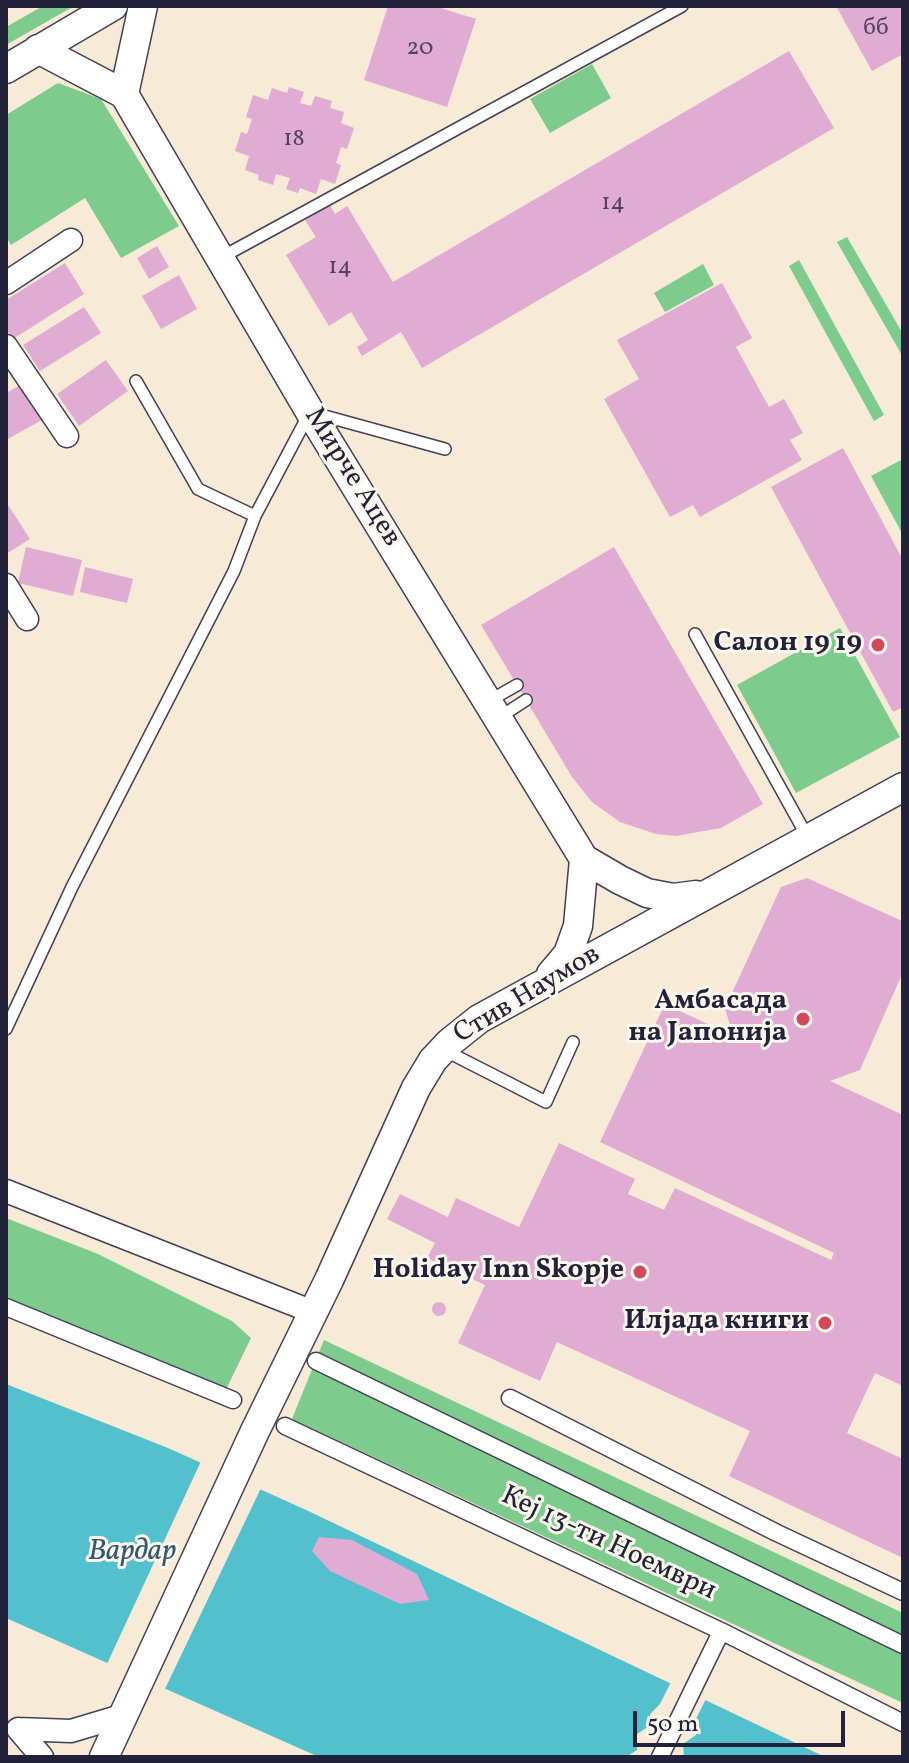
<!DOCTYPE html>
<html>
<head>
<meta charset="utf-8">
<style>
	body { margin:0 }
	#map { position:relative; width:909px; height:1763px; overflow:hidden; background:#f7ead6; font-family:Vollkorn,serif }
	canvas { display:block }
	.frame { position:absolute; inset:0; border:8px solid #22223b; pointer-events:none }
	.scale { position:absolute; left:633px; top:1711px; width:212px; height:36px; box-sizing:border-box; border:4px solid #22223b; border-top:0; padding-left:10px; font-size:24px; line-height:28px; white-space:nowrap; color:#22223b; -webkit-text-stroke:6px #fbf7ec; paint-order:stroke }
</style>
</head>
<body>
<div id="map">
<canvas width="909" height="1763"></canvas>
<div class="frame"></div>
<div class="scale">50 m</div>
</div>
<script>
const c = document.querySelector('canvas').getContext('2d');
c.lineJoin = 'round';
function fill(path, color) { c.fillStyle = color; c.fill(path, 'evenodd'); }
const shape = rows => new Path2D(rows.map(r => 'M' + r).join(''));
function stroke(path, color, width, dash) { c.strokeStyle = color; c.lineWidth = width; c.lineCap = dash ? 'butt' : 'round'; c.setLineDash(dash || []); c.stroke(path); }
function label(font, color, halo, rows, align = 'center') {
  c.font = font + ' Vollkorn,serif'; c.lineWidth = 6; c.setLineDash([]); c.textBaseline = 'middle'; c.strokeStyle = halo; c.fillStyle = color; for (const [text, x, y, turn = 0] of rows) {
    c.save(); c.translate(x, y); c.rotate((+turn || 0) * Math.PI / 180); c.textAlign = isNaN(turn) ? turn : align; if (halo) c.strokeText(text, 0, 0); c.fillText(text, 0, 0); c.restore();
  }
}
fill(shape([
	[43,6,74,6,6,45,6,27],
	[592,64,611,98,550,133,530,99],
	[58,83,101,99,179,226,121,258,85,198,11,245,6,237,6,115],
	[847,237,903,334,903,357,837,242],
	[799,260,884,415,874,421,789,266],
	[703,264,714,285,665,312,654,293],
	[903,459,903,535,871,476],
	[840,628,900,737,796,793,737,685],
	[6,1218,98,1254,232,1321,251,1338,219,1404,73,1341,6,1315],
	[324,1340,903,1613,903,1703,292,1419]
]), '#7dcc8d');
fill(shape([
	[6,1384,168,1448,304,1509,825,1757,319,1757,6,1618]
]), '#53c0cd');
fill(shape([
	[202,1459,262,1486,164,1691,106,1666],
	[672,1680,707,1697,695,1721,696,1735,683,1744,684,1757,626,1757,637,1750,637,1734,651,1725,650,1714,660,1704]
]), '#f7ead6');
fill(shape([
	[388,6,434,6,476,19,447,107,364,80],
	[836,6,903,6,903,54,872,71],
	[789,51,834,128,422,368,401,332,362,356,357,347,368,340,351,312,329,326,286,255,316,237,305,220,330,205,335,214,347,206,393,282],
	[289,87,304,92,300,103,311,106,315,96,332,101,330,108,344,112,341,123,354,128,347,149,341,147,336,163,341,165,335,184,321,179,316,194,300,188,298,193,286,189,290,178,276,174,273,185,258,180,259,175,245,170,249,156,235,151,241,132,247,134,252,119,246,117,253,95,268,100,272,88,287,93],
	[157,246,169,267,149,279,137,258],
	[65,263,84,294,13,339,6,329,6,300],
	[179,275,197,309,161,329,142,296],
	[722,283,752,338,736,347,769,407,784,399,803,433,790,440,802,460,700,517,693,505,670,517,604,399,639,379,617,340],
	[84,307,101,333,40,371,23,345],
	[106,360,128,391,79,426,57,394],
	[22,384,42,420,6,440,6,393],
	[843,448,903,560,903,707,893,712,771,487],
	[6,502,30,539,6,554],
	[26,547,82,560,73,596,18,583],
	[614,547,763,804,721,828,676,836,656,834,620,822,592,802,572,777,481,625],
	[85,567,133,579,127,603,80,592],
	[807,878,902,921,903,925,903,972,860,1070,830,1081,903,1115,903,1386,875,1373,847,1433,903,1459,903,1558,729,1476,750,1431,557,1342,540,1381,458,1343,485,1285,427,1258,435,1243,387,1219,400,1194,448,1217,456,1198,519,1227,559,1143,635,1179,628,1194,664,1210,675,1188,831,1260,834,1253,600,1142,665,1004,733,1036,725,1008,781,887],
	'432 1309a7 7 0 1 1 14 0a7 7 0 1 1-14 0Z',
	[319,1537,352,1540,417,1574,429,1600,400,1604,330,1571,312,1551]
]), '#e0acd4');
const service = shape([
	[222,257,682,6],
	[136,381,198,489,255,516],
	[695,634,808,838],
	[489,701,517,685],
	[500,717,526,700],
	[6,1029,72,887,234,571,255,516,310,412,445,449],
	[444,1050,546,1102,573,1042]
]);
const pedestrian = shape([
	[6,1307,233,1400],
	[316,1361,903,1645],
	[510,1398,777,1533,903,1592],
	[285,1426,721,1631,903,1723],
	[660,1757,720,1634]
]);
const minor = shape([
	[6,283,71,240],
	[6,346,67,436],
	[6,585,27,619],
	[6,1191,313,1312],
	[18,1729,71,1731,121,1716],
	[18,1729,42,1757]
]);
const tertiary = shape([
	[38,49,124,94,310,412,584,859,620,880,647,893,673,898,696,895],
	[6,69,113,6],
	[124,94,143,6],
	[551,974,568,954,578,926,584,859],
	[104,1757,255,1431,329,1280,416,1088,433,1060,449,1043,479,1019,903,787]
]);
stroke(service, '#424052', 14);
stroke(pedestrian, '#424052', 19);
stroke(minor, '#424052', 25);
stroke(tertiary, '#424052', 31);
stroke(service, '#fff', 11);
stroke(pedestrian, '#fff', 16);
stroke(minor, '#fff', 22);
stroke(tertiary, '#fff', 28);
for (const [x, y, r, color] of [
	[878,645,8,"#d1495b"],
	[803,1019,8,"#d1495b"],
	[640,1272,8,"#d1495b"],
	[825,1323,8,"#d1495b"]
]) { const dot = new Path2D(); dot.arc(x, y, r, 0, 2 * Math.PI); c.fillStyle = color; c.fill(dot); stroke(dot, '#fbf7ec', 3); }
label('24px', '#524461', null, [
	["бб",876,30],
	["20",420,50],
	["18",294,141],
	["14",613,205],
	["14",340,269]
]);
label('28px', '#22223b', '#fbf7ec', [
	["Мирче Ацев",351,478,58],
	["Стив Наумов",528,996,-31],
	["Кеј 13-ти Ноември",608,1545,25]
]);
label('bold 28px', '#22223b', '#fbf7ec', [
	["Салон 19 19",862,645],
	["Амбасада",787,1003],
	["на Јапонија",787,1035],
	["Holiday Inn Skopje",624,1272],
	["Илјада книги",809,1323]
], 'right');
label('italic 30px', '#33596e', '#fbf7ec', [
	["Вардар",132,1553]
]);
</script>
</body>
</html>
